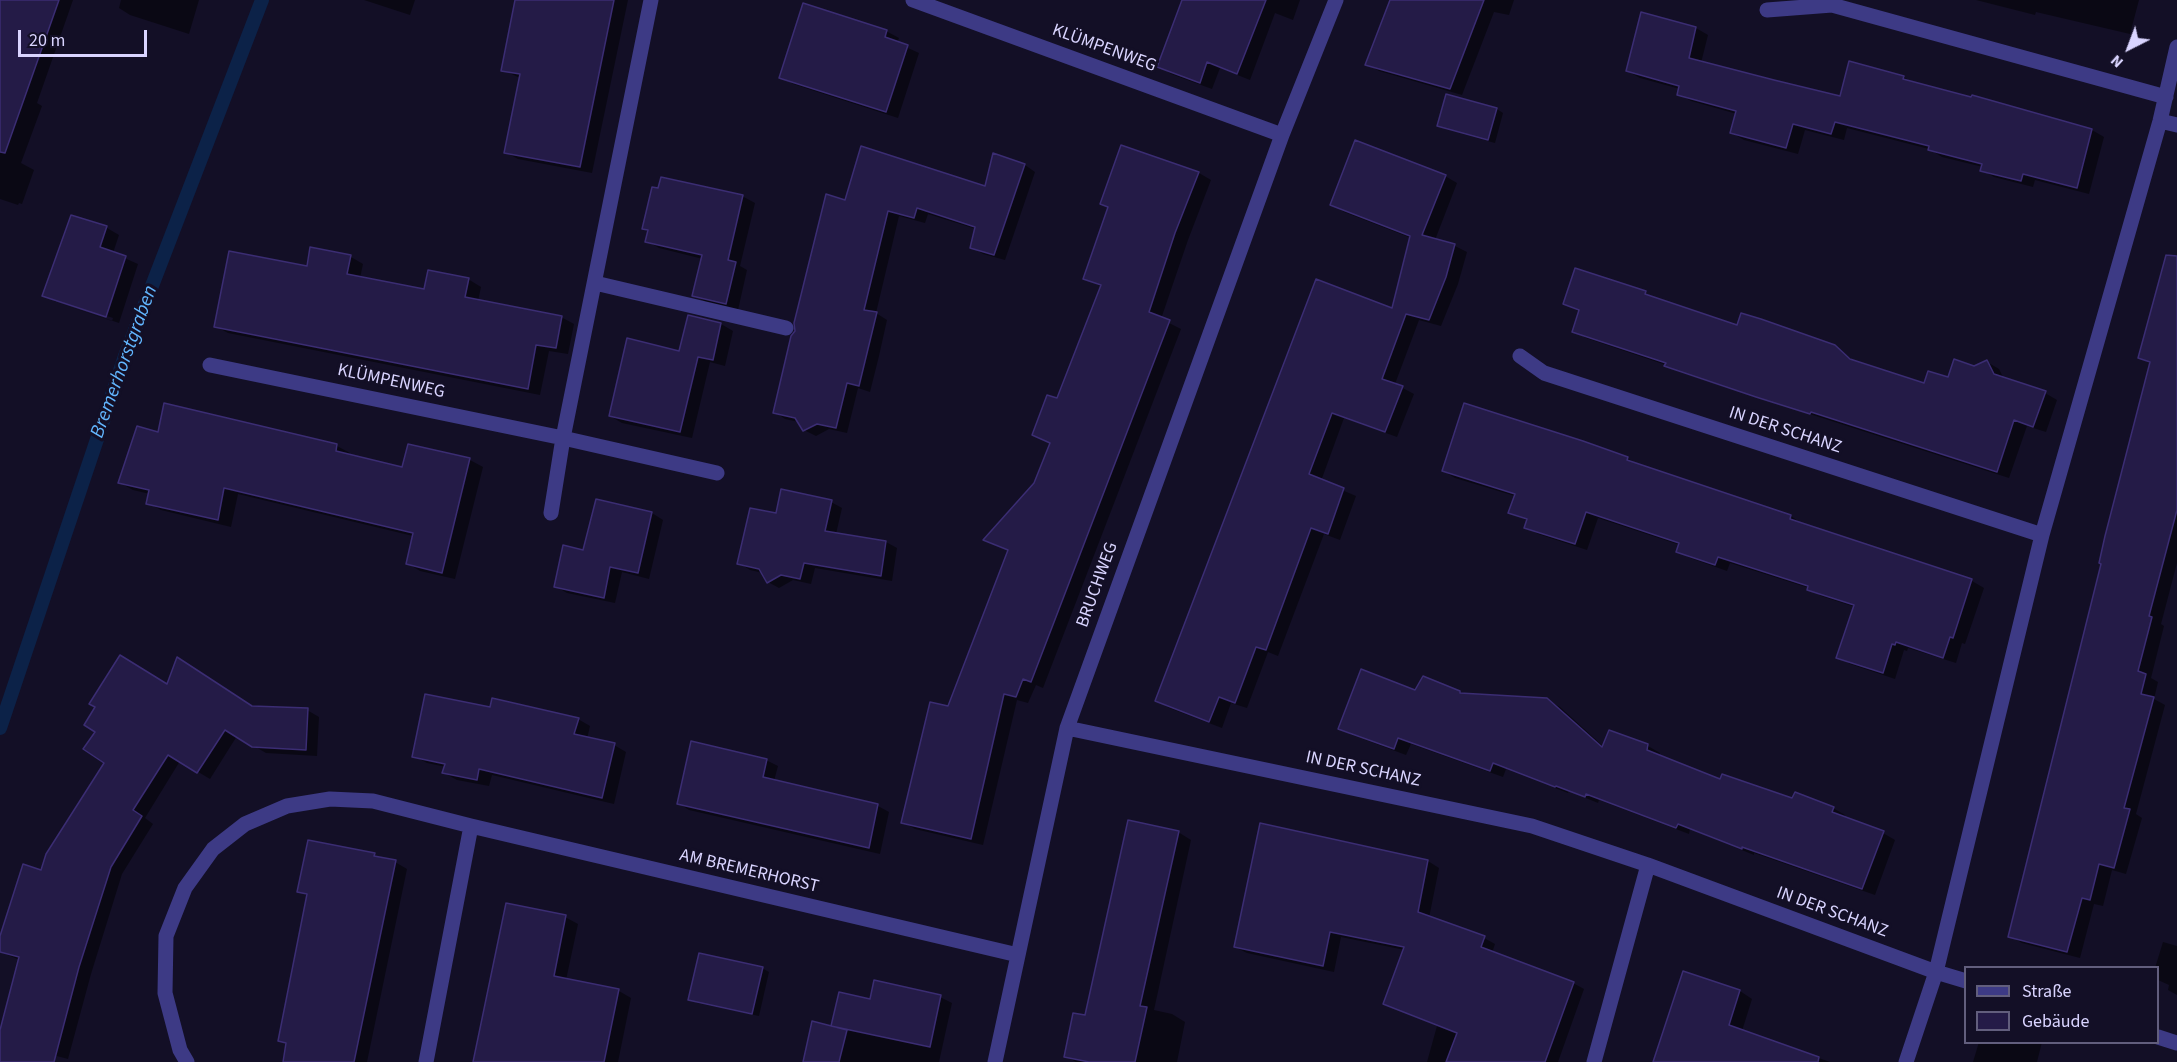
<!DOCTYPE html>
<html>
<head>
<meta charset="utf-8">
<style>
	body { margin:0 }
	#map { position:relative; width:2177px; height:1062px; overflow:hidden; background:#130f26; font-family:"Source Sans 3",sans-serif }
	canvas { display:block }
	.legend { position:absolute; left:1964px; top:966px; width:195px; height:78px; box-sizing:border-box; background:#130f26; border:2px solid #625e7d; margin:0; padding:8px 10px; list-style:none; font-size:18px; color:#d9d4ff }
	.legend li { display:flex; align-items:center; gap:12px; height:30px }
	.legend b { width:30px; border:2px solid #625e7d }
	.north { position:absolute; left:2099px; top:18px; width:60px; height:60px; -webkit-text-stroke:4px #130f26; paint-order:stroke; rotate:222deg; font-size:16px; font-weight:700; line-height:24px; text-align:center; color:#d9d4ff }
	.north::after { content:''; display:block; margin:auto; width:21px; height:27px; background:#d9d4ff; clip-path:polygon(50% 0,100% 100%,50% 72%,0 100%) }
	.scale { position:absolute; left:18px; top:30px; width:129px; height:27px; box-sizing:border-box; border:3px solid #d9d4ff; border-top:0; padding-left:8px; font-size:18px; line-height:21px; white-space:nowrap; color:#d9d4ff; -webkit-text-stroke:4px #130f26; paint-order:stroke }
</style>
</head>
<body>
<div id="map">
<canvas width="2177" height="1062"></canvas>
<ul class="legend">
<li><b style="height:8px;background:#3d3a85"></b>Straße</li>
<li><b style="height:16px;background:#241b47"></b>Gebäude</li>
</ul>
<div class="north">N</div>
<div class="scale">20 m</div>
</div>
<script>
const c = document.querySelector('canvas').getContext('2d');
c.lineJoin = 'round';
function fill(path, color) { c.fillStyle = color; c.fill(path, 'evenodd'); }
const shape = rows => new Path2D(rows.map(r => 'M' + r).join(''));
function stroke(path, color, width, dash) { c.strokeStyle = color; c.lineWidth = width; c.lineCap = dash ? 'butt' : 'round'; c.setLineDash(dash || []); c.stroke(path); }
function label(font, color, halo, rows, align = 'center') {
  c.font = font + ' "Source Sans 3",sans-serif'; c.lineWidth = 6; c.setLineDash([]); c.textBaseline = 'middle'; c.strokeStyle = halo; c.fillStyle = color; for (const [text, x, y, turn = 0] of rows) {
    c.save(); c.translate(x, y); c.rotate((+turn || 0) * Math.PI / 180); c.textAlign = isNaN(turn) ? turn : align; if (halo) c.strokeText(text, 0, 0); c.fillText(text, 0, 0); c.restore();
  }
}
fill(shape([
	[0,0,73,0,37,103,42,106,21,163,34,170,22,204,19,203,18,205,0,199],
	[121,0,199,0,189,34,130,15,119,8],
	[364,0,415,0,410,15],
	[537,0,628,0,592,173,518,159,505,152,520,78,503,70],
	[1183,0,1300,0,1293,20,1275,13,1250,80,1220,68,1212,89,1171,74,1159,66],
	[1392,0,1514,0,1509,15,1494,12,1462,95,1379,71,1367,64],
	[1976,0,2139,0,2130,34,2036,12,2035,15],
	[1642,14,1696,28,1708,35,1701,63,1841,97,1850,63,1904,77,1915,84,2092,130,2104,137,2089,194,2035,180,2033,187,1994,177,1982,170,1983,167,1942,157,1929,149,1847,128,1844,140,1805,130,1798,154,1744,140,1732,133,1737,114,1691,101,1679,94,1680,89,1640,78,1627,71],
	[886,31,899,38,897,43,919,53,898,118,793,84,781,77],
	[1447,96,1497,109,1503,113,1495,143,1445,129,1439,125],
	[1122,147,1199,173,1211,180,1188,240,1161,319,1181,329,1043,688,1036,685,1028,703,1017,700,983,845,915,829,903,822,949,708,1009,551,985,540,1035,484,1051,444,1034,434,1058,400,1102,287,1084,278,1109,208,1102,204],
	[994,155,1025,165,1035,172,1005,260,983,254,972,247,976,229,928,214,925,223,899,216,876,313,887,320,879,356,870,392,858,388,847,433,829,429,816,436,804,430,799,422,785,419,775,412,797,331,846,202,986,188],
	[1445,176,1457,183,1435,240,1455,246,1467,252,1458,284,1441,326,1419,320,1395,384,1414,394,1397,437,1344,418,1321,481,1356,496,1340,540,1324,534,1278,656,1268,652,1247,708,1231,703,1222,728,1169,708,1157,701,1393,310,1411,238,1344,212,1332,205],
	[659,190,742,196,755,203,740,266,747,270,738,310,706,302,694,295,703,259,659,248,647,241,649,232,643,228],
	[72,216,107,228,119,235,113,253,138,264,119,323,56,302,112,321,113,318,56,299,56,302,44,295],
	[351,257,363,264,360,278,425,291,468,279,481,287,478,301,561,317,574,324,568,354,549,351,540,395,228,333,215,326,308,268],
	[2177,278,2177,563,2161,624,2164,626,2151,678,2158,682,2154,699,2165,705,2136,814,2142,818,2126,874,2112,870,2103,906,2094,904,2080,958,2022,943,2010,936,2151,364,2140,358],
	[1645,293,1659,300,1738,327,1834,346,1857,363,1924,385,1949,379,1987,362,1999,369,2004,379,2045,393,2057,400,2046,432,2027,426,2009,478,1679,372,1666,365,1586,338,1574,331,1580,312,1565,304],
	[721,324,733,331,725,366,710,362,692,438,622,423,610,416,680,353],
	[165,405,337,446,350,453,349,456,403,469,409,445,470,460,483,467,455,579,420,571,407,563,413,536,238,494,231,527,161,510,148,503,150,494,133,490,120,483,159,433],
	[1627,458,1639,465,1791,516,1802,524,1972,581,1984,588,1965,644,1962,643,1956,663,1908,648,1907,651,1904,650,1895,679,1850,664,1838,657,1855,607,1821,596,1809,588,1730,563,1727,571,1690,558,1678,551,1680,545,1598,518,1587,550,1538,534,1526,527,1528,521,1510,512,1515,496,1455,478,1443,471],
	[597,500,652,513,663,520,649,579,622,572,615,603,567,593,555,586,585,551],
	[831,502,842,508,836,534,886,542,897,548,892,581,815,568,811,584,793,580,779,588,768,582,763,573,750,570,739,563,777,515],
	[168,686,253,708,307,710,319,717,317,756,266,753,237,736,210,779,180,761,145,818,153,824,122,874,91,974,68,1059,12,1044,0,1037,20,960,0,952,0,941,42,872],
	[1416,692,1460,693,1464,695,1547,700,1560,707,1604,747,1610,731,1648,746,1660,753,1659,756,1721,781,1793,800,1833,808,1845,815,1844,818,1883,833,1895,840,1875,895,1754,853,1754,855,1690,829,1689,834,1599,800,1598,803,1569,791,1568,793,1506,769,1503,777,1411,744,1406,755,1352,735,1340,728],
	[491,708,578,719,590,726,587,739,614,745,626,752,614,804,492,775,489,786,457,780,444,773,446,767,427,763,414,756],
	[766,760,778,766,774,781,878,806,889,812,880,854,689,810,678,803],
	[1178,832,1191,840,1154,1010,1172,1014,1185,1022,1177,1062,1076,1062,1065,1056],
	[374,855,380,859,395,862,407,869,367,1062,284,1062,288,1045,279,1041,308,896,299,891],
	[1428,861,1439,868,1429,918,1484,938,1495,944,1492,953,1573,983,1584,989,1558,1062,1427,1062,1437,1026,1385,1004,1405,950,1341,937,1334,972,1247,953,1235,947],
	[565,917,578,924,566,980,619,991,631,998,618,1062,475,1062],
	[2163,942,2177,946,2177,995,2168,990,2169,985,2158,980,2158,968,2155,968],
	[762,968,769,972,759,1016,697,1003,690,999],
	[1684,973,1740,991,1752,999,1742,1031,1830,1062,1654,1062],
	[840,993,872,1001,940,997,952,1003,939,1062,804,1062,832,1028],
	[1979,1042,2042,1042,2037,1062,1973,1062]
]), '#0007');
stroke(shape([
	[0,728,125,356,262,0]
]), '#0c2248', 14);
const building = shape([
	[0,0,59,0,5,153,0,152,0,0],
	[515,0,614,0,580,167,504,153,520,74,501,71,515,0],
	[1182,0,1266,0,1237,74,1207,62,1200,83,1157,67,1182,0],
	[1390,0,1484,0,1450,89,1365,65,1390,0],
	[803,3,887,30,885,37,908,45,886,112,779,78,803,3],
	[1641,12,1696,27,1689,58,1774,80,1840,96,1849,61,1904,76,1903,79,1971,97,1972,95,2092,129,2077,188,2023,174,2021,181,1980,171,1982,164,1928,150,1929,146,1835,122,1831,134,1793,124,1786,148,1730,133,1736,111,1677,95,1679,86,1626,71,1641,12],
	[1446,94,1497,108,1488,140,1437,126,1446,94],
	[1355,140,1446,175,1422,235,1455,244,1446,277,1429,320,1406,314,1382,379,1403,386,1385,432,1332,413,1309,474,1344,488,1328,534,1311,528,1266,650,1256,647,1235,703,1219,697,1209,722,1155,701,1316,279,1392,308,1410,236,1330,205,1355,140],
	[1121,145,1199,172,1175,233,1149,312,1170,320,1031,682,1023,679,1016,697,1004,694,971,839,901,823,930,702,948,706,1008,550,983,540,1034,483,1050,443,1032,435,1047,395,1057,398,1101,285,1083,279,1108,207,1100,204,1121,145],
	[861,146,985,186,993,153,1025,164,994,255,970,248,975,227,917,208,914,218,888,211,864,310,877,312,859,386,847,383,836,428,817,424,803,431,795,418,773,413,791,336,795,331,794,323,798,307,826,194,845,200,861,146],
	[661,177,743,195,728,260,736,262,726,304,692,296,702,255,645,242,648,230,642,229,652,187,658,188,661,177],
	[71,215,107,226,100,247,126,256,106,317,42,296,71,215],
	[310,247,351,255,347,274,424,289,428,270,469,278,465,297,562,316,556,348,536,345,528,389,214,327,229,251,307,266,310,247],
	[2166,255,2177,256,2177,510,2149,616,2152,617,2138,671,2146,674,2141,694,2154,697,2124,808,2130,809,2114,868,2099,864,2090,900,2082,898,2067,952,2008,937,2101,564,2099,563,2105,536,2150,362,2138,358,2166,255],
	[1575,268,1646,291,1645,294,1737,325,1741,313,1761,319,1835,345,1850,359,1924,383,1928,371,1948,377,1954,359,1974,366,1987,360,1994,374,2046,391,2033,427,2014,420,1997,472,1811,412,1810,414,1756,397,1664,366,1666,363,1572,332,1579,310,1563,304,1575,268],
	[688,315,721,323,713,360,698,357,680,432,609,416,627,338,679,351,688,315],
	[164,403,337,444,336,451,402,467,408,444,470,458,442,573,406,564,413,533,224,488,218,520,146,504,149,490,118,483,137,426,158,432,164,403],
	[1464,403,1583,441,1628,457,1627,460,1791,515,1790,519,1972,579,1953,638,1950,637,1943,658,1896,642,1895,645,1892,644,1883,673,1836,658,1854,605,1807,590,1808,586,1718,557,1715,565,1676,552,1679,543,1586,512,1575,544,1524,528,1527,519,1508,513,1515,494,1442,471,1464,403],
	[781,489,832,500,825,531,886,541,881,576,804,563,800,579,781,575,767,583,759,569,737,564,750,508,776,513,781,489],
	[596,499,652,512,638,573,610,567,604,598,554,587,563,545,583,550,596,499],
	[120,655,167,684,177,657,252,706,308,708,306,750,252,747,225,730,197,773,168,755,133,810,142,816,111,867,79,967,54,1062,0,1062,0,1030,19,957,0,952,0,936,23,864,41,870,46,854,104,763,83,749,95,732,84,725,95,707,89,704,120,655],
	[1361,669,1415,690,1423,676,1460,691,1460,693,1547,698,1602,747,1609,730,1648,744,1647,750,1720,779,1722,774,1792,798,1795,792,1834,807,1832,812,1884,831,1862,889,1742,847,1742,849,1678,824,1676,828,1586,794,1585,797,1556,786,1555,787,1493,763,1490,771,1398,738,1394,749,1338,729,1361,669],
	[425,694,490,707,492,698,579,718,574,734,615,743,602,798,479,769,477,780,442,773,445,764,412,757,425,694],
	[691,741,767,759,763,777,878,804,869,848,677,804,691,741],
	[1128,820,1179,831,1140,1006,1147,1007,1135,1062,1089,1062,1064,1057,1073,1013,1085,1015,1128,820],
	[1260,823,1428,860,1418,912,1485,936,1481,947,1574,982,1545,1062,1446,1062,1457,1033,1383,1004,1404,947,1330,932,1323,966,1234,947,1260,823],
	[308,840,375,853,374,856,396,860,354,1062,283,1062,286,1043,278,1041,307,894,297,892,308,840],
	[506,903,566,915,554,976,619,989,604,1062,473,1062,506,903],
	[699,953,763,967,752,1014,688,1000,699,953],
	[1683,971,1740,990,1729,1025,1819,1057,1818,1062,1653,1062,1683,971],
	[874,980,941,995,930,1047,831,1026,839,992,870,999,874,980],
	[812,1021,847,1030,839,1062,803,1062,812,1021]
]);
fill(building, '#241b47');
stroke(building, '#3b2d73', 1.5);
stroke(shape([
	[913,0,1282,135],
	[1767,10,1832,5,2166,97],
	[2160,121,2177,125],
	[595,283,786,328],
	[1520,356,1544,373,2042,535],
	[210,365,563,438,717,473],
	[551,513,563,438,651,0],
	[1067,728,1532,826,1648,865,1936,972,2042,535,2160,121,2177,47],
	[2158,1037,2177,1043],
	[187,1062,180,1050,165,993,166,936,185,888,213,849,245,824,287,806,330,799,373,801,471,826,1018,955],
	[426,1062,471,826],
	[995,1062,1067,728,1282,135,1336,0],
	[1594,1062,1648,865],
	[1906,1062,1936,972,1966,981]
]), '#3d3a85', 15);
label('18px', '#d9d4ff', '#130f26', [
	["KLÜMPENWEG",1104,49,20],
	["KLÜMPENWEG",391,382,12],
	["IN DER SCHANZ",1785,431,18],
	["BRUCHWEG",1098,585,-70],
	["IN DER SCHANZ",1363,770,12],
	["AM BREMERHORST",749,872,13],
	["IN DER SCHANZ",1832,913,20]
]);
label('italic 20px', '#62b6ff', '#130f26', [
	["Bremerhorstgraben",125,362,-70]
]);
</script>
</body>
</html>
